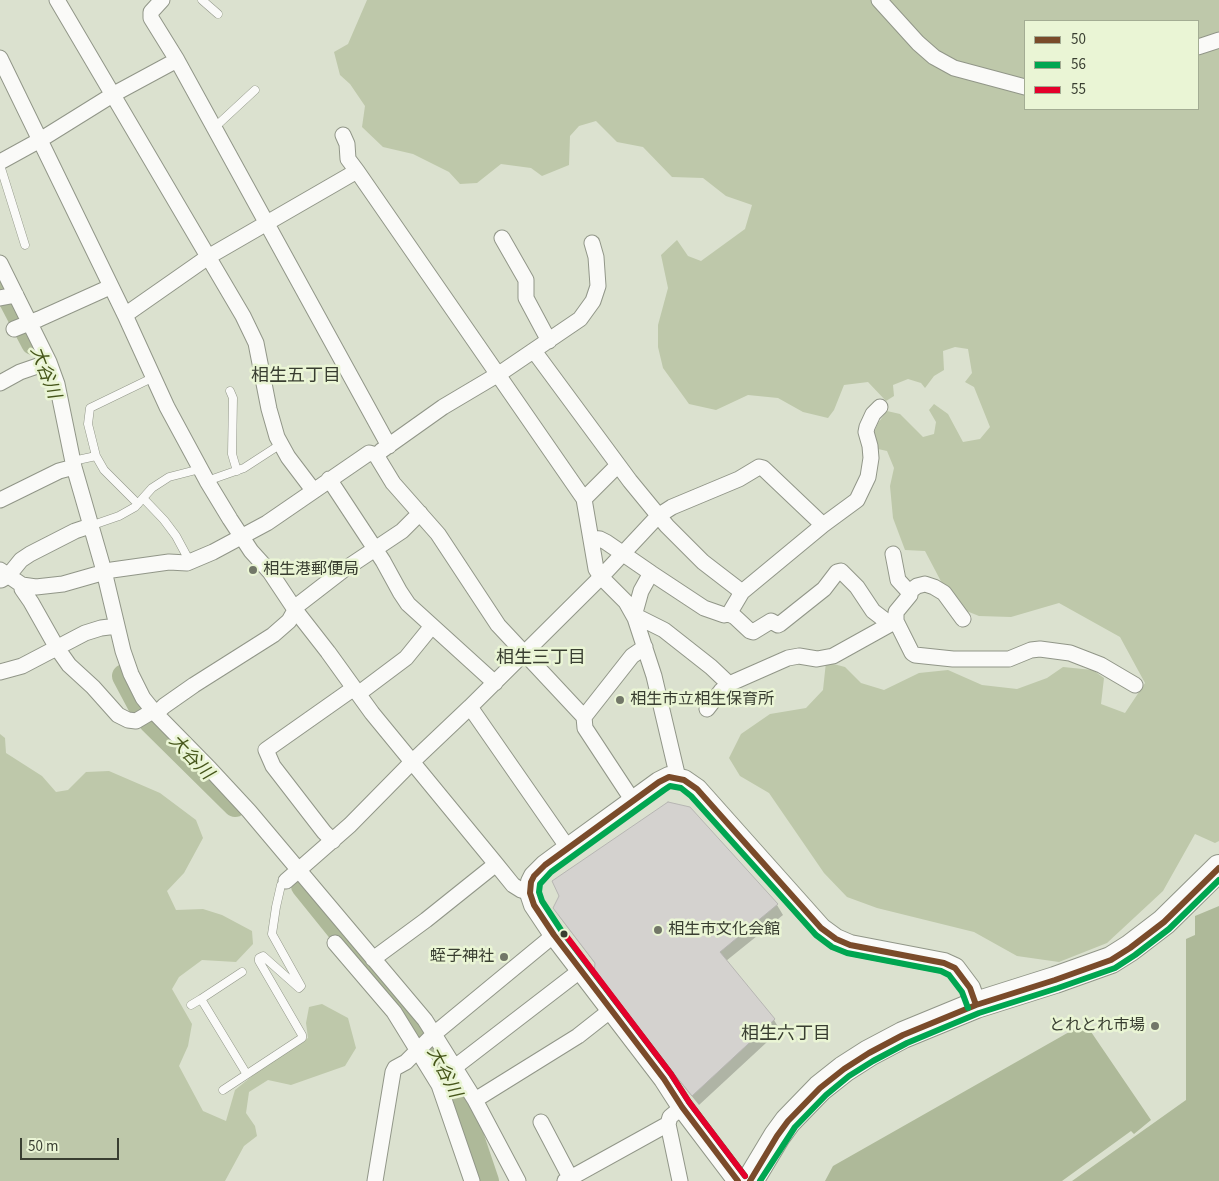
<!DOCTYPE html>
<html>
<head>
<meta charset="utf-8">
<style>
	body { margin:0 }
	#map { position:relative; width:1219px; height:1181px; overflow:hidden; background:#dbe1cf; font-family:"Source Sans 3",sans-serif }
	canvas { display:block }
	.legend { position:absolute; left:1024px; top:20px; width:175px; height:90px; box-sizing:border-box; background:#eaf5d5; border:1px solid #a3ac93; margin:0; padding:6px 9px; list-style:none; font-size:15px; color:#393e31 }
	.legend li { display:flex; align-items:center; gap:10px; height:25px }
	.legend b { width:25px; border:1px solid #a3ac93 }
	.scale { position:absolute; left:20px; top:1138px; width:99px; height:22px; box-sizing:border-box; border:2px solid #393e31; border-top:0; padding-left:6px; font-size:15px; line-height:18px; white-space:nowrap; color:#393e31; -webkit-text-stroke:4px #eaf5d5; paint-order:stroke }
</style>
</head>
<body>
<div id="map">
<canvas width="1219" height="1181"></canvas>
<ul class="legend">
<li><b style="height:6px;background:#7a4b2a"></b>50</li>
<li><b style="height:6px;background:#00a651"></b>56</li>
<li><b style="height:6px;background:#e4002b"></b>55</li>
</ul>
<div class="scale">50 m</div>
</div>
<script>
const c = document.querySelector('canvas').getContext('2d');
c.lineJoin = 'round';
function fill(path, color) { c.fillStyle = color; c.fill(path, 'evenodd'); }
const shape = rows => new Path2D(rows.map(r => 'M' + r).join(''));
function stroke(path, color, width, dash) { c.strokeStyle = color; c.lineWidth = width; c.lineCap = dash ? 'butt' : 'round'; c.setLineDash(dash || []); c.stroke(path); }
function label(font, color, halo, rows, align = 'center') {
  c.font = font + ' "Source Sans 3","Noto Sans JP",sans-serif'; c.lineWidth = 5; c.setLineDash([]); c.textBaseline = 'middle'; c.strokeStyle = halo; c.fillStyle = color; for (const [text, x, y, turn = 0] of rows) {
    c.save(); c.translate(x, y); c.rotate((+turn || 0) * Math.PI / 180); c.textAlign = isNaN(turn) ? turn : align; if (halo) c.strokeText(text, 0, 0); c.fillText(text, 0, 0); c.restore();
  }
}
fill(shape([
	[367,0,1219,0,1219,841,1215,843,1195,834,1163,891,1107,943,1059,962,1017,956,974,932,877,908,847,897,824,873,769,793,740,776,729,758,741,734,770,714,806,708,823,690,826,662,845,667,861,683,884,690,919,673,948,670,982,685,1017,689,1047,678,1063,667,1093,670,1104,678,1101,704,1125,713,1145,683,1120,637,1059,603,1011,617,979,616,954,606,925,551,905,550,893,518,890,486,894,468,887,451,878,449,873,435,878,423,887,411,900,414,923,437,934,434,936,422,929,410,934,404,948,414,963,442,980,439,990,427,974,387,965,382,972,373,968,349,955,347,943,351,944,370,934,376,925,388,921,383,908,379,893,385,894,396,886,401,868,382,844,385,834,410,828,418,803,412,778,398,748,395,716,410,689,404,663,368,658,347,658,325,668,288,661,255,677,240,688,256,701,261,745,229,752,205,726,196,703,178,672,177,643,147,617,142,596,121,579,126,570,136,569,165,542,176,531,168,501,164,477,183,460,184,449,172,413,154,383,147,362,127,365,106,350,84,340,75,334,52,348,44],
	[1025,21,1198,21,1198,109,1025,109],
	[0,734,5,738,6,753,42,776,56,792,68,790,86,772,109,771,160,793,196,820,203,838,184,873,167,891,176,910,203,909,222,915,252,931,253,944,236,962,202,960,179,977,172,989,192,1024,188,1046,179,1066,203,1111,226,1121,235,1090,257,1072,308,1038,306,1023,309,1007,322,1004,348,1018,356,1048,345,1066,291,1085,268,1080,249,1092,246,1113,255,1126,257,1136,244,1146,225,1181,0,1181]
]), '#bec8aa');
fill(shape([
	[1219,906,1219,1181,1072,1181,1186,1100,1186,939,1195,935,1195,916],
	[1085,1023,1151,1120,1134,1134,1131,1131,1062,1181,825,1181,833,1166]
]), '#aeb999');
fill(shape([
	[560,896,777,905,783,915,726,961,774,1020,780,1030,699,1105,602,986,596,965,561,919,554,908]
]), '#0003');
stroke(shape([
	[0,280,33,343],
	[124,676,141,708,151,722,235,805],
	[303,886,424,1036,464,1113,487,1181]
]), '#aeb999', 24);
const building = shape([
	[668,802,690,807,778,904,720,952,775,1019,692,1096,594,975,595,963,553,908,559,896,552,881,668,802]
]);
fill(building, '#d4d2cf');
stroke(building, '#b6b5b2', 1);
const service = shape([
	[202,0,218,14],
	[214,128,255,90],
	[0,165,25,245],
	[230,391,233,398,232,454,237,471],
	[96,456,88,424,90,408,154,377],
	[73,461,96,456,104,470,138,504],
	[207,481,244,468,281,444],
	[143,498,164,520,176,536,190,562],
	[90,526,119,516,135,507,152,488,169,477,200,469],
	[201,999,242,972],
	[191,1005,201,999,246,1073],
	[223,1090,302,1038,302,1035,259,961,259,958,263,956,299,988,301,986,272,934,276,907,281,885,286,881]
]);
const minor = shape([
	[57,0,243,316,256,343,269,409,277,437,288,457,313,490],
	[162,0,151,12,151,18,177,60,389,446],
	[879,0,918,43,934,57,954,68,1025,87],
	[1198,47,1219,40],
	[0,58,125,315,167,407,207,481,230,519,251,551,270,572,296,611,328,652,372,713,496,864,513,885,521,890,530,893],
	[343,135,347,144,348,159,357,171],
	[0,162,40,140,114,94,177,60],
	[502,238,526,280,526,298,549,341],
	[0,263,49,362,57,384,74,467,104,571,123,651,131,674,143,698,156,714,210,769,249,811,425,1020,475,1100,518,1181],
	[0,298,16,295],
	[125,315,208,257,357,171,584,499,596,569,601,577,626,602,635,618,654,676,678,778],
	[14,329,39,319,110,287],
	[534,351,630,481,667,526,703,562,742,592],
	[0,383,20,372,49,362],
	[381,451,443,407,502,372,580,319,593,301,598,286,596,257,592,243],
	[329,479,383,561,400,592,408,604,495,683],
	[584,499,618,465],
	[0,500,59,471,74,467],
	[591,538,600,539,606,542,651,573,641,591,636,609,632,611],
	[0,570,22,585,36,587,63,584,112,570,169,562,187,563,213,552,267,523,369,453,376,455,393,483,438,534,498,625,584,717,585,728,633,801],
	[651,573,704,608,724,615,729,614,742,592,823,525],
	[1,580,8,576,21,560,30,554,75,531,90,526],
	[22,585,22,589,31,602,57,648,69,665,93,687,118,715,128,720,136,721,153,711],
	[909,592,917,586,925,584,934,587,944,593,963,619],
	[729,614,735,617,750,631,753,632,771,621,778,625,780,624,824,589,837,572,841,571,857,587,873,611,890,624],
	[635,618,640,618,664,630,711,667,729,684],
	[896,621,912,653,915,655,953,659,1009,659,1031,650,1040,649,1070,653,1101,665,1135,685],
	[0,672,22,666,85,633,101,628,117,626],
	[358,694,406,658,432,626],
	[470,707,568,848],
	[707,709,721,691,729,684,788,658,799,656,817,659,833,656,896,621,896,612,910,595,909,592,898,580,893,554],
	[156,714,164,706,194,685,273,635,289,621,298,605,342,571,402,531,420,513],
	[584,717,632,656,645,647],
	[333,841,324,832,273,766,266,750,354,688],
	[286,881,350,825,412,762,470,707,601,577,658,516,672,507,739,479,759,467,763,468,823,525,857,500,868,477,871,458,870,446,866,432,867,427,873,414,880,407],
	[335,943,394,1012,439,1085,472,1181],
	[373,959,426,920,496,864],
	[455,1067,581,970],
	[475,1100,578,1036,611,1010],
	[541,1122,572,1181],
	[375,1181,393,1072,395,1068,406,1062,434,1034,554,935],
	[565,1181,668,1124],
	[680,1181,668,1124,670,1117,682,1107]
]);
const tertiary = shape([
	[738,1181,682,1107,664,1079,554,935,534,905,530,893,531,882,534,876,545,865,568,848,659,782,669,777,684,780,697,789,821,928,836,939,850,945,944,963,955,968,970,988,976,1005]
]);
const trunk = shape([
	[750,1181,777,1136,788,1121,820,1088,844,1069,869,1053,903,1035,976,1005,1055,980,1111,960,1130,948,1164,922,1219,868]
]);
stroke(service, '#919688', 9);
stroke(minor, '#919688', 17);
stroke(tertiary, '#919688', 22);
stroke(trunk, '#919688', 28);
stroke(service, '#fafaf8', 8);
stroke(minor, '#fafaf8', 15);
stroke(tertiary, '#fafaf8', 20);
stroke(trunk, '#fafaf8', 26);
stroke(shape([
	[738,1181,682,1107,664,1079,554,935,534,905,530,893,531,882,534,876,545,865,659,782,669,777,684,780,697,789,821,928,836,939,850,945,944,963,955,968,970,988,976,1005],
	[750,1181,777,1136,788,1121,820,1088,844,1069,869,1053,903,1035,976,1005,1055,980,1111,960,1130,948,1164,922,1219,868]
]), '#7a4b2a', 6);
stroke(shape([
	[745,1176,689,1102,671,1074,561,930,542,901,539,892,540,884,551,872,664,790,670,786,681,788,691,796,816,935,832,947,847,953,941,971,949,975,962,992,968,1008],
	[760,1181,795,1127,826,1095,849,1076,873,1061,907,1043,979,1013,1058,988,1115,968,1135,955,1169,929,1219,880]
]), '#00a651', 6);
stroke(shape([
	[567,937,671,1074,689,1102,745,1176]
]), '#e4002b', 6);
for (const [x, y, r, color] of [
	[253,570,5,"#727768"],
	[620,700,5,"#727768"],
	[658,930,5,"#727768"],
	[564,934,4.5,"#393e31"],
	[504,957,5,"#727768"],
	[1155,1026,5,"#727768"]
]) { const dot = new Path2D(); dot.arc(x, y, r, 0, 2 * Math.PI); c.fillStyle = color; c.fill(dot); stroke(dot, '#eaf5d5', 2); }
label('16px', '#393e31', '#eaf5d5', [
	["相生港郵便局",263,570],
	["相生市立相生保育所",630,700],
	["相生市文化会館",668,930],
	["蛭子神社",494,957,"right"],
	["とれとれ市場",1145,1026,"right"]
], 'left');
label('italic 18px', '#46561a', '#eaf5d5', [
	["大谷川",44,373,69],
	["大谷川",190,758,46],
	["大谷川",443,1073,63]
]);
label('18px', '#393e31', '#eaf5d5', [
	["相生五丁目",296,377],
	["相生三丁目",541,659],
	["相生六丁目",786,1035]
]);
</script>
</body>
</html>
